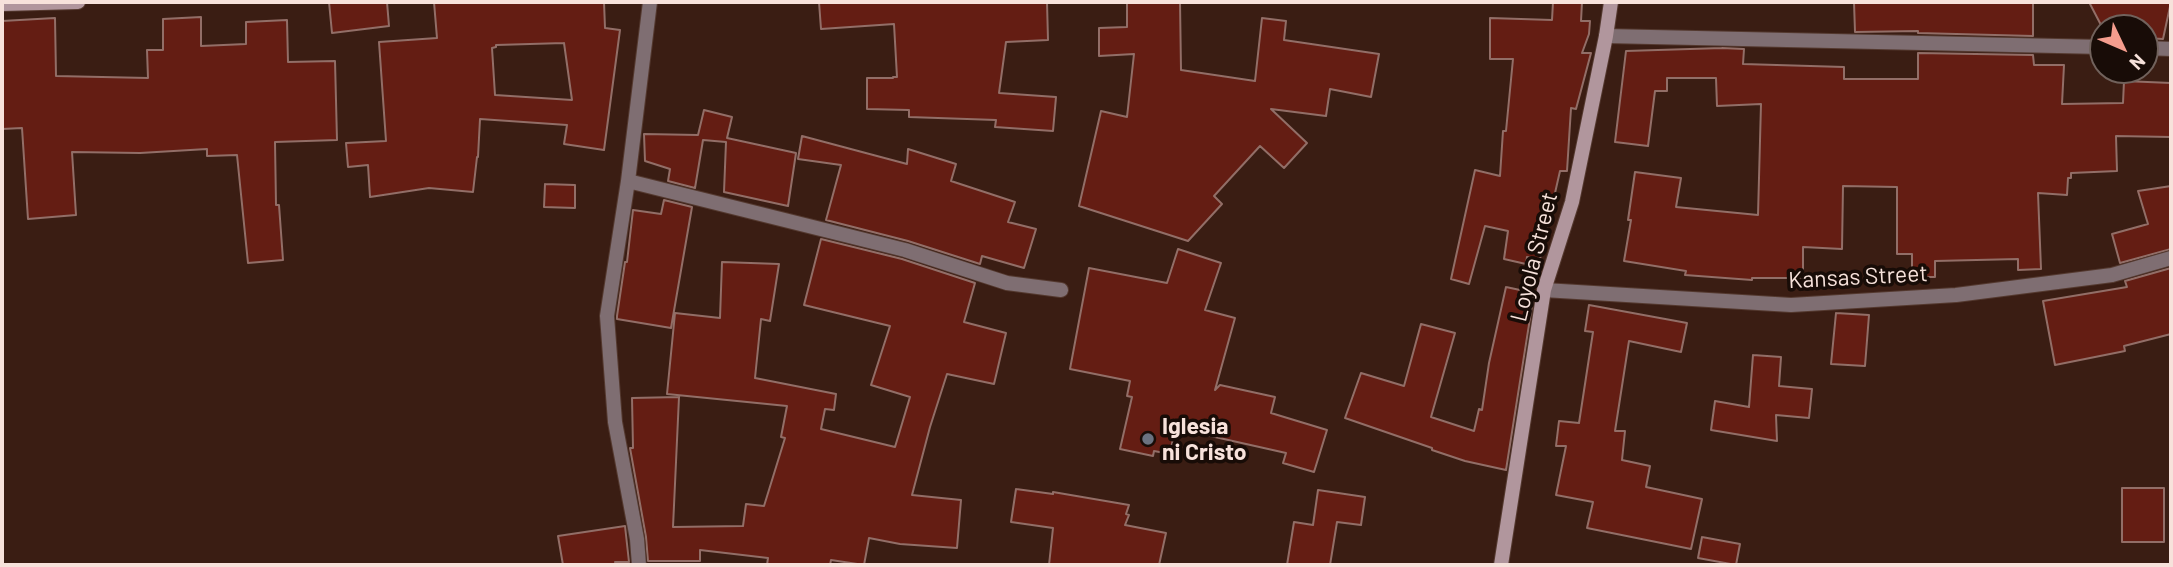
<!DOCTYPE html>
<html>
<head>
<meta charset="utf-8">
<style>
	body { margin:0 }
	#map { position:relative; width:2173px; height:567px; overflow:hidden; background:#3a1d13; font-family:Barlow,sans-serif }
	canvas { display:block }
	.frame { position:absolute; inset:0; border:4px solid #f7e2db; pointer-events:none }
	.north { position:absolute; left:2089px; top:14px; width:70px; height:70px; box-sizing:border-box; background:#180c07; border:2px solid #71625c; border-radius:50%; rotate:134deg; font-size:19px; font-weight:700; line-height:28px; text-align:center; color:#f7e2db }
	.north::after { content:''; display:block; margin:auto; width:24px; height:32px; background:#f59d8e; clip-path:polygon(50% 0,100% 100%,50% 72%,0 100%) }
</style>
</head>
<body>
<div id="map">
<canvas width="2173" height="567"></canvas>
<div class="frame"></div>
<div class="north">N</div>
</div>
<script>
const c = document.querySelector('canvas').getContext('2d');
c.lineJoin = 'round';
function fill(path, color) { c.fillStyle = color; c.fill(path, 'evenodd'); }
const shape = rows => new Path2D(rows.map(r => 'M' + r).join(''));
function stroke(path, color, width, dash) { c.strokeStyle = color; c.lineWidth = width; c.lineCap = dash ? 'butt' : 'round'; c.setLineDash(dash || []); c.stroke(path); }
function label(font, color, halo, rows, align = 'center') {
  c.font = font + ' Barlow,sans-serif'; c.lineWidth = 7; c.setLineDash([]); c.textBaseline = 'middle'; c.strokeStyle = halo; c.fillStyle = color; for (const [text, x, y, turn = 0] of rows) {
    c.save(); c.translate(x, y); c.rotate((+turn || 0) * Math.PI / 180); c.textAlign = isNaN(turn) ? turn : align; if (halo) c.strokeText(text, 0, 0); c.fillText(text, 0, 0); c.restore();
  }
}
const building = shape([
	[329,2,387,2,389,26,332,33,329,2],
	[434,2,604,2,605,28,620,30,604,150,564,144,567,125,480,119,478,157,477,157,473,192,429,188,370,197,368,165,348,167,346,143,386,141,379,42,437,38,434,2],
	[564,43,572,100,495,95,492,48,496,47,496,45,564,43],
	[819,2,1047,2,1048,40,1006,42,999,93,1056,97,1053,131,995,127,996,120,909,117,909,110,867,109,867,78,893,78,893,77,897,77,894,24,821,29,819,2],
	[1127,2,1180,2,1181,70,1255,81,1262,18,1286,21,1284,40,1379,54,1371,97,1330,89,1326,116,1271,109,1307,143,1284,168,1260,146,1214,196,1222,204,1188,241,1079,206,1101,111,1127,117,1134,54,1099,56,1099,28,1127,27,1127,2],
	[1553,2,1582,2,1581,21,1590,21,1589,34,1582,53,1591,53,1576,109,1571,108,1567,171,1560,171,1540,259,1527,257,1526,264,1504,259,1508,231,1485,226,1469,284,1451,279,1475,170,1500,176,1503,131,1506,131,1513,59,1490,59,1490,18,1552,20,1553,2],
	[1854,2,2033,2,2033,36,1918,33,1918,31,1855,32,1854,2],
	[2089,2,2171,2,2163,39,2145,38,2145,28,2139,28,2138,25,2101,25,2089,2],
	[201,17,201,46,246,44,246,22,287,20,288,62,335,61,337,140,275,142,276,205,279,205,283,260,248,263,237,155,207,156,207,149,140,153,72,152,76,215,28,219,22,128,2,129,2,21,55,18,56,76,148,78,147,50,163,50,163,19,201,17],
	[1722,48,1744,49,1743,64,1844,67,1844,79,1918,79,1918,53,2033,55,2034,65,2064,65,2062,104,2123,103,2124,81,2171,83,2171,137,2116,136,2117,171,2071,173,2071,178,2068,178,2067,195,2038,193,2041,269,2018,270,2018,259,1935,261,1935,277,1912,277,1912,254,1897,254,1897,187,1843,186,1842,249,1803,247,1803,278,1752,278,1752,280,1685,275,1686,271,1624,261,1631,220,1628,220,1635,172,1681,178,1676,207,1758,215,1761,104,1717,106,1716,78,1667,78,1667,91,1655,91,1648,146,1615,142,1626,51,1722,48],
	[704,110,732,117,727,138,796,153,788,206,724,192,726,142,703,140,695,188,668,181,670,169,645,161,644,134,698,135,704,110],
	[802,136,907,164,908,149,956,164,951,181,1015,202,1008,222,1036,229,1024,268,982,256,980,264,908,241,826,220,841,165,798,159,802,136],
	[545,184,575,185,575,208,544,207,545,184],
	[2171,186,2171,249,2120,263,2112,234,2148,224,2138,191,2171,186],
	[664,200,692,207,671,328,617,319,617,316,625,262,627,262,633,210,661,214,664,200],
	[821,239,902,259,975,283,964,322,1006,333,994,384,947,374,930,427,912,495,961,500,957,548,900,544,869,538,864,565,831,560,830,565,767,565,768,558,700,550,700,561,648,561,646,537,630,448,633,448,632,398,679,397,673,527,743,526,746,504,764,506,785,438,781,437,787,406,667,394,675,313,720,318,722,262,779,264,770,321,761,319,755,378,836,394,834,410,825,409,821,429,895,447,910,397,871,385,890,326,804,305,821,239],
	[1178,249,1221,263,1205,310,1235,318,1215,390,1220,385,1275,397,1271,413,1327,430,1314,472,1283,463,1286,453,1175,428,1170,454,1154,451,1153,456,1120,449,1132,397,1127,396,1130,381,1070,369,1089,268,1167,283,1178,249],
	[2171,268,2171,334,2124,346,2125,351,2055,365,2043,301,2127,287,2125,281,2171,268],
	[1506,287,1534,293,1506,470,1465,461,1432,450,1432,448,1345,418,1361,373,1404,386,1421,324,1455,333,1431,417,1474,431,1479,409,1482,410,1489,363,1506,287],
	[1589,305,1687,323,1681,352,1629,341,1615,431,1625,431,1622,460,1650,466,1646,487,1702,499,1691,549,1587,528,1593,502,1556,495,1566,446,1556,446,1559,421,1579,423,1593,332,1585,331,1589,305],
	[1836,313,1869,315,1865,366,1831,364,1836,313],
	[1753,355,1781,357,1779,386,1812,389,1809,418,1776,415,1777,441,1711,430,1715,401,1749,407,1753,355],
	[2122,488,2164,488,2164,542,2122,542,2122,488],
	[1016,489,1053,494,1053,492,1129,505,1126,514,1129,515,1125,525,1166,533,1159,565,1049,565,1053,528,1011,522,1016,489],
	[1318,490,1365,497,1361,525,1337,522,1330,565,1287,565,1294,522,1313,525,1318,490],
	[625,526,629,562,615,562,616,565,563,565,558,536,625,526],
	[1702,537,1740,544,1736,565,1698,558,1702,537]
]);
fill(building, '#641d13');
stroke(building, '#926e67', 2);
const street = shape([
	[1606,36,2103,47],
	[2145,48,2171,49],
	[628,181,905,250,1007,283,1061,290],
	[1544,290,1791,305,1956,295,2112,275,2171,258],
	[639,565,637,539,615,422,607,316,628,181,650,2]
]);
const secondary = shape([
	[2,4,78,2],
	[1501,565,1544,290,1572,202,1606,36,1611,2]
]);
stroke(street, '#54392f', 16);
stroke(secondary, '#54392f', 16);
stroke(street, '#7f6e72', 14);
stroke(secondary, '#b1969d', 14);
for (const [x, y, r, color] of [
	[1148,439,7,"#6b7280"]
]) { const dot = new Path2D(); dot.arc(x, y, r, 0, 2 * Math.PI); c.fillStyle = color; c.fill(dot); stroke(dot, '#180c07', 2.5); }
label('23px', '#f7e2db', '#180c07', [
	["Loyola Street",1534,257,-76],
	["Kansas Street",1858,277,-3]
]);
label('bold 23px', '#f7e2db', '#180c07', [
	["Iglesia",1162,426],
	["ni Cristo",1162,452]
], 'left');
</script>
</body>
</html>
